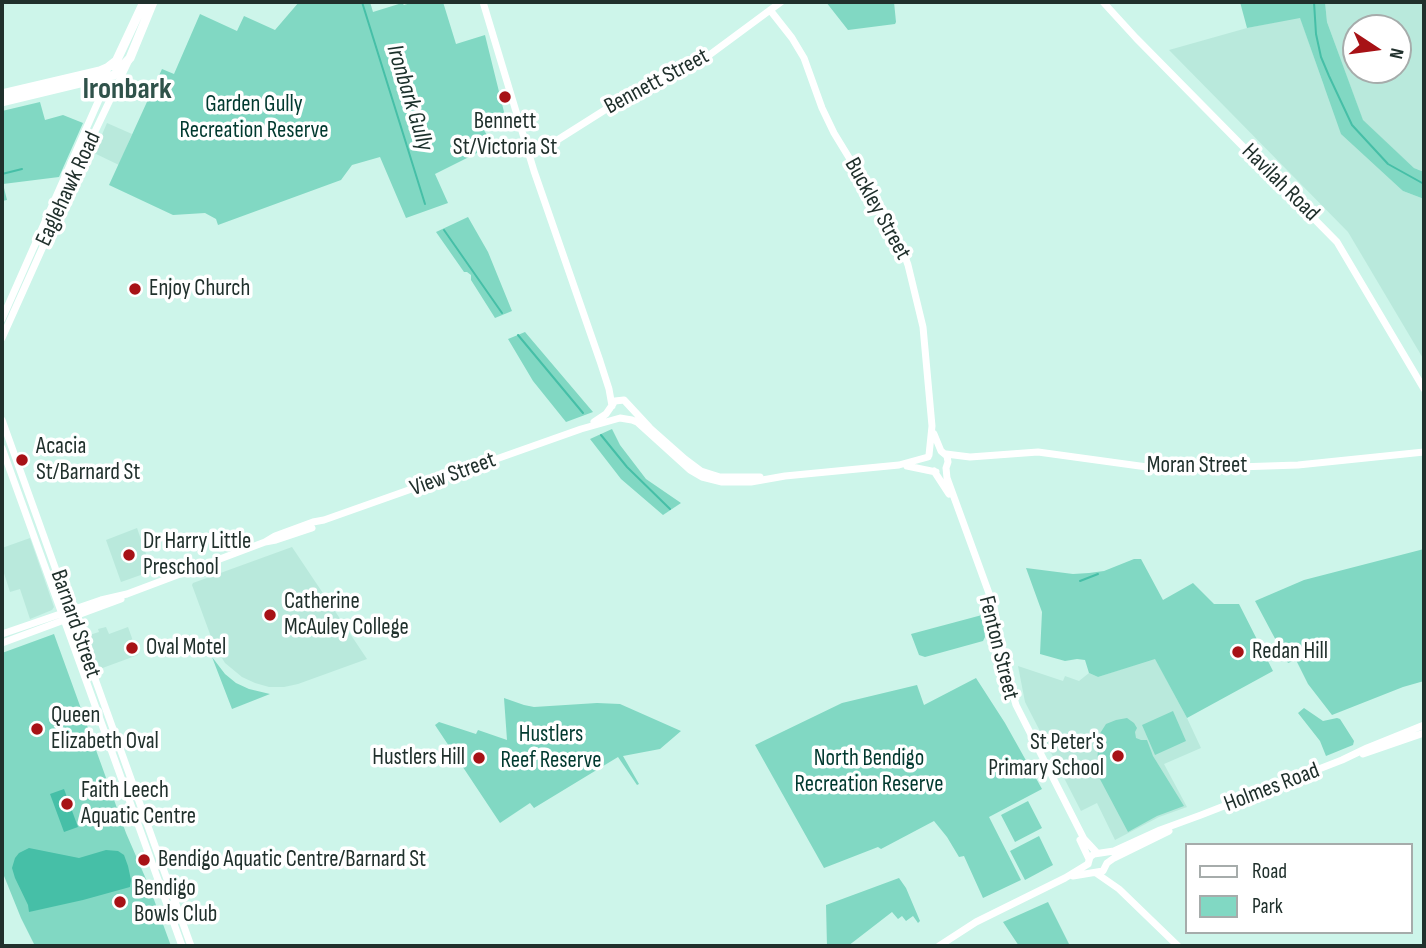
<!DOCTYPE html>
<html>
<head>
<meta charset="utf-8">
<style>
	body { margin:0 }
	#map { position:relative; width:1426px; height:948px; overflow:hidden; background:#cdf5ea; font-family:"Sofia Sans Condensed",sans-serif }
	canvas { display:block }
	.frame { position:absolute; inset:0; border:4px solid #20302c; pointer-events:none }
	.legend { position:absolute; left:1185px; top:843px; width:228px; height:91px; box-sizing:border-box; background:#fff; border:2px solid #a6acab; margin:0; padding:9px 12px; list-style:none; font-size:21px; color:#20302c }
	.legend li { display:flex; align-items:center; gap:14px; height:35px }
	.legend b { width:35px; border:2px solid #a6acab }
	.north { position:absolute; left:1342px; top:14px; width:70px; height:70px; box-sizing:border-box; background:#fff; border:2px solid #a6acab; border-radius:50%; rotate:103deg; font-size:19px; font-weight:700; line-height:28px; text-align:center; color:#20302c }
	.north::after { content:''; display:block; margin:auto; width:24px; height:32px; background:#a71216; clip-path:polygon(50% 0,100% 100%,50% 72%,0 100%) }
</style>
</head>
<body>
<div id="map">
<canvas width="1426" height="948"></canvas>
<div class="frame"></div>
<ul class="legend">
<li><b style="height:9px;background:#fff"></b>Road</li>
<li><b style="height:19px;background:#81d8c3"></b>Park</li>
</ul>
<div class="north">N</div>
</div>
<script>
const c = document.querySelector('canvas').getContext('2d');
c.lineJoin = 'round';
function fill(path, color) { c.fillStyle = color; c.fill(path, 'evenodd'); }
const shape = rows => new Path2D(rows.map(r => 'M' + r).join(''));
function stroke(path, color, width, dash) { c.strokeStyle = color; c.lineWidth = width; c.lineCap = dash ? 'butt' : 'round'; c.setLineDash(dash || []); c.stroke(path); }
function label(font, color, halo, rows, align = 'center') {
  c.font = font + ' "Sofia Sans Condensed",sans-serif'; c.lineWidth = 7; c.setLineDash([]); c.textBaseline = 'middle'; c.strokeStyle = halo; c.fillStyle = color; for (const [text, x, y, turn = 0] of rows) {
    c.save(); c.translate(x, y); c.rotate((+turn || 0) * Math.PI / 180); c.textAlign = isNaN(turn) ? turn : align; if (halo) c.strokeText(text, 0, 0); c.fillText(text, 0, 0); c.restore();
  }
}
fill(shape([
	[1325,2,1424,2,1424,172,1414,168,1363,121,1327,22],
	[1356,28,1398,28,1398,70,1356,70],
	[1300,17,1324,86,1403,191,1424,199,1424,360,1348,232,1169,50,1247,28],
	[107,123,132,134,119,165,94,153],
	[137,528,152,571,121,582,106,540],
	[30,538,54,607,52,610,30,619,20,589,10,592,2,567,2,548],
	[292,547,367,659,298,684,284,687,269,687,255,683,242,677,225,663,214,645,192,585,193,583],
	[106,627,109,634,128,627,138,655,97,670,83,637,99,632,98,629],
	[1155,658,1187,718,1201,748,1164,764,1187,807,1159,817,1115,840,1097,803,1081,811,1025,702,1018,666,1063,681,1065,676,1079,681,1089,673,1098,677]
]), '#b9e9dc');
fill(shape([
	[299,2,370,2,373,12,402,3,404,5,414,2,443,2,456,44,485,35,506,120,482,127,493,145,435,174,448,203,406,218,380,157,352,165,341,180,218,225,216,219,205,213,173,215,109,185,162,69,174,74,200,14,237,31,244,16,275,30],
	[826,2,894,2,896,22,895,24,848,30],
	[1240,2,1325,2,1327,22,1363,120,1414,168,1424,172,1424,199,1403,191,1341,134,1300,18,1247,28],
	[40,102,45,120,63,115,83,123,59,177,3,184,7,200,2,201,2,111],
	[468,217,488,252,512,311,495,318,471,280,471,275,467,272,464,272,436,232],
	[525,332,593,412,566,422,533,381,508,339],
	[612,429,620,445,646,479,681,503,663,515,621,479,590,439],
	[1424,549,1424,681,1403,687,1332,715,1308,684,1296,660,1288,663,1255,601,1304,580],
	[1134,559,1141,559,1163,600,1193,583,1214,604,1239,604,1273,671,1187,718,1155,659,1098,677,1089,673,1085,660,1077,659,1065,661,1040,654,1042,612,1026,568,1073,574,1089,573,1104,571],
	[982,615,985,637,983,641,925,657,919,655,911,634],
	[54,634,126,833,149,886,171,946,35,946,21,918,2,871,2,653],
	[212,657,225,674,236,683,249,689,270,694,232,709],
	[976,678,1005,723,1042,789,989,817,1021,880,983,898,964,856,959,857,947,837,934,821,881,849,878,847,824,868,755,745,842,703,917,685,924,705],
	[504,698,524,705,534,707,597,703,620,704,681,731,660,749,623,756,639,784,637,785,618,757,534,808,530,803,500,823,435,725,439,722,476,734,478,730,507,740],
	[1304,708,1323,721,1337,718,1340,719,1354,741,1353,745,1326,756,1320,741,1298,713],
	[1173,711,1186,741,1155,755,1142,725],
	[1127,718,1134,723,1137,728,1135,732,1136,738,1141,740,1147,740,1153,756,1184,806,1157,816,1128,832,1093,766,1097,764,1099,735,1106,724,1116,720],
	[1028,801,1042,828,1015,842,1001,815],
	[1039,836,1053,865,1025,880,1010,851],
	[899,878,906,888,920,921,918,923,913,916,906,921,902,916,898,919,892,912,848,946,827,946,826,905],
	[1048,902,1070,946,1019,946,1003,922]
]), '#81d8c3');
fill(shape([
	[64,789,78,827,64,832,50,794],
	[29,848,79,858,106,850,118,851,124,855,128,866,131,880,130,887,83,900,29,912,28,905,15,878,12,868,15,858,19,853]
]), '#46bfa7');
stroke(shape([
	[362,2,425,204],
	[1314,2,1316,34,1321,57,1329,76,1352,125,1388,164,1424,184],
	[2,174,22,169],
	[444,230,502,313],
	[518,335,583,413],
	[601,435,627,467,670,509],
	[1080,581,1098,574]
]), '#46bfa7', 2);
stroke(shape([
	[483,2,534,171,600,361,609,389,612,406],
	[1103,2,1136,38,1337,242,1424,389],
	[770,10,792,38,804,58,822,108,834,133,895,233,903,251,908,265,923,327,932,426,929,455],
	[529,155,551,144,619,101,708,56,781,2],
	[2,319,109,77],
	[2,338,89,144,128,62],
	[2,420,191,946],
	[594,422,606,414,615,401,624,400,650,428,685,459,701,471,720,477,760,477],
	[934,434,941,451,947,456,948,462,946,468,947,478,994,607,1007,674,1016,705,1084,839,1097,853],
	[2,448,182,946],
	[946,454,970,457,1038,452,1147,467,1177,469,1298,465,1424,452],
	[907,466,936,472],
	[934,471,949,494],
	[265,542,275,536,313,522,324,520,581,429,620,418,632,420,637,422,690,470,702,477,722,482,751,482,785,476,899,465,928,457],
	[2,634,101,600,127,594,265,542,276,540,312,528],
	[2,643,121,599],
	[1363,754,1424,733],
	[1080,840,1089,859],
	[1088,864,1090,857,1094,854,1114,851,1160,830,1201,815,1342,760,1367,748,1424,725],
	[1096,873,1119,889,1178,946],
	[1073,876,1103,871,1107,863,1114,858,1169,831],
	[939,946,976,922,1065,878,1088,864]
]), '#fff', 7);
stroke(shape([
	[114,66,144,2],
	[2,94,100,71,107,68,116,61],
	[2,102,114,75,130,58,153,2]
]), '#fff', 9);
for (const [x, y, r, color] of [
	[505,97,7,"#a71216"],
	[135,289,7,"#a71216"],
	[22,460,7,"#a71216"],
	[129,555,7,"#a71216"],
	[270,615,7,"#a71216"],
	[132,648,7,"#a71216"],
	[1238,652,7,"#a71216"],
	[37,729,7,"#a71216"],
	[1118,756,7,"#a71216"],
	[479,758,7,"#a71216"],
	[67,804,7,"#a71216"],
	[144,860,7,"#a71216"],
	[120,902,7,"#a71216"]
]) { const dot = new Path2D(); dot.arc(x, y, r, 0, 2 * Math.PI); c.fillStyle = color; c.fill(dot); stroke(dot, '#fff', 2.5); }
label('23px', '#20302c', '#fff', [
	["Bennett Street",657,82,-28],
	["Havilah Road",1280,183,45],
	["Eaglehawk Road",69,189,-65],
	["Buckley Street",877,209,61],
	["Moran Street",1197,466],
	["View Street",453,475,-20],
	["Barnard Street",75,624,71],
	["Fenton Street",998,648,76],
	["Holmes Road",1272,788,-21]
]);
label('23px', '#00392f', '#fff', [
	["Garden Gully",254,105],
	["Recreation Reserve",254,131],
	["Hustlers",551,735],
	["Reef Reserve",551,761],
	["North Bendigo",869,759],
	["Recreation Reserve",869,785]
]);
label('23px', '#20302c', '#fff', [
	["Bennett",505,122,"center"],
	["St/Victoria St",505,148,"center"],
	["Enjoy Church",149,289],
	["Acacia",36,447],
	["St/Barnard St",36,473],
	["Dr Harry Little",143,542],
	["Preschool",143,568],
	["Catherine",284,602],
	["McAuley College",284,628],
	["Oval Motel",146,648],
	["Redan Hill",1252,652],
	["Queen",51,716],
	["Elizabeth Oval",51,742],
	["St Peter's",1104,743,"right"],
	["Primary School",1104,769,"right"],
	["Hustlers Hill",465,758,"right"],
	["Faith Leech",81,791],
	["Aquatic Centre",81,817],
	["Bendigo Aquatic Centre/Barnard St",158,860],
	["Bendigo",134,889],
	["Bowls Club",134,915]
], 'left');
label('italic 24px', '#1b302b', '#fff', [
	["Ironbark Gully",409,98,73]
]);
label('bold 30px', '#2f524a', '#fff', [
	["Ironbark",127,90]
]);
</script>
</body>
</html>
